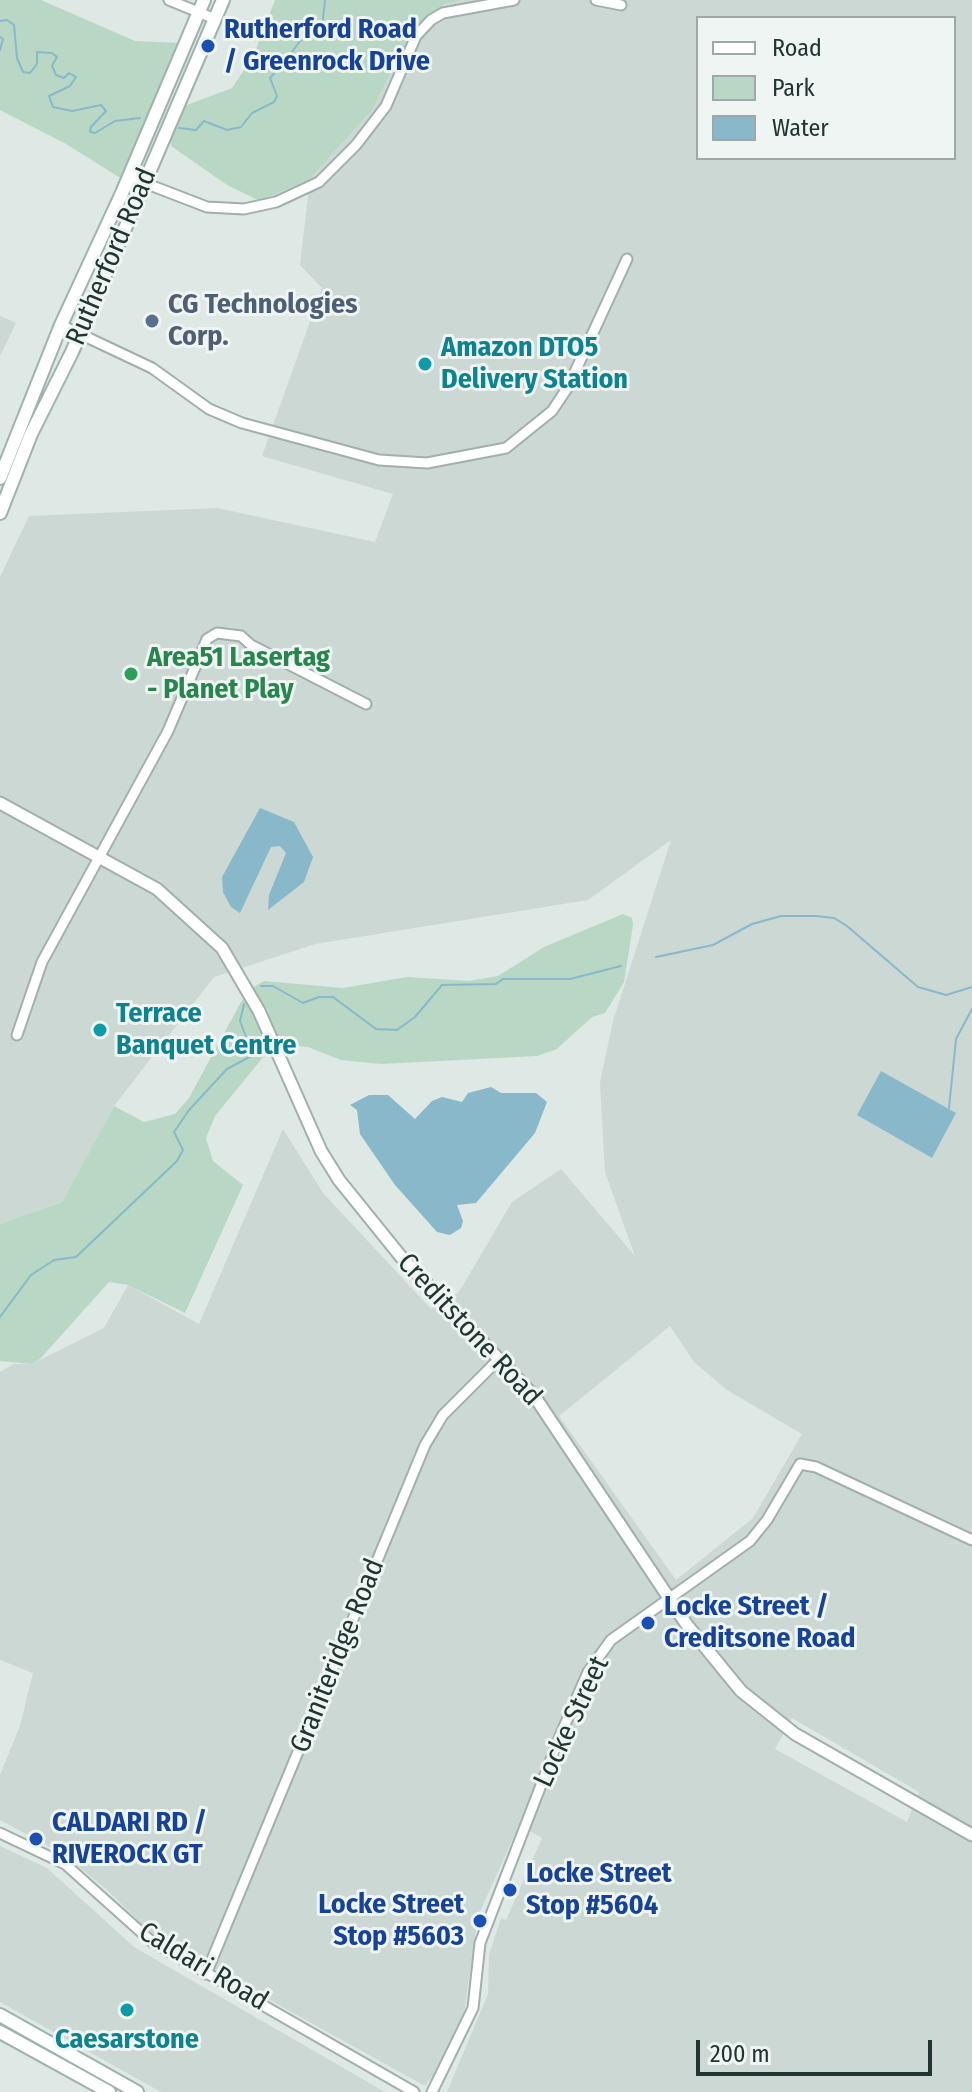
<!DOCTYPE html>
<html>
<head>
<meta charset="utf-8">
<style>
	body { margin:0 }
	#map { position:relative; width:972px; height:2092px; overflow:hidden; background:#dee8e5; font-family:"Fira Sans Condensed",sans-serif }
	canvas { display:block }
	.legend { position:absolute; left:696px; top:16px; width:260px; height:144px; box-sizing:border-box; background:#eef5f2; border:2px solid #9ca9a6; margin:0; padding:10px 14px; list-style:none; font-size:24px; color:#213633 }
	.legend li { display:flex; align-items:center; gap:16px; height:40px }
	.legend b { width:40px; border:2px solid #9ca9a6 }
	.scale { position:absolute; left:696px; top:2040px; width:236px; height:36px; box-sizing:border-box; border:4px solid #213633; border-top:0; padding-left:10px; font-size:24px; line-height:28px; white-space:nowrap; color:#213633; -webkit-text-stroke:6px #eef5f2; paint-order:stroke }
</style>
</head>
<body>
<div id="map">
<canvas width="972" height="2092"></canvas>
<ul class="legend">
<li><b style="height:10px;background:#fff"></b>Road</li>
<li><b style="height:22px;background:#b8d8c5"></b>Park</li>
<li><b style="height:22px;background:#89b8ca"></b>Water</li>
</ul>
<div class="scale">200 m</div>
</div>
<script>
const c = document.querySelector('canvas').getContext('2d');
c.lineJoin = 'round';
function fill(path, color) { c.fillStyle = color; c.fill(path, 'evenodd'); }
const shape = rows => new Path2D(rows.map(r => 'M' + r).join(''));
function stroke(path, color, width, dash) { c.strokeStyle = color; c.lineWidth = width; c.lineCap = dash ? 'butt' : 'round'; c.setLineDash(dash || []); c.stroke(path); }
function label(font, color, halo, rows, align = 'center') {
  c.font = font + ' "Fira Sans Condensed",sans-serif'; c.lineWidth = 6; c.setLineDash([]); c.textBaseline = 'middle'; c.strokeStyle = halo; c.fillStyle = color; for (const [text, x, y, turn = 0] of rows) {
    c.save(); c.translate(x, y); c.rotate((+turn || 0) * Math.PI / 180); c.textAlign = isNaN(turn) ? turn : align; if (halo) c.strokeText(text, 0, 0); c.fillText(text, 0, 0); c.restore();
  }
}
fill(shape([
	[463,0,972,0,972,2092,447,2092,488,1994,489,1955,501,1918,506,1920,542,1838,519,1825,478,1916,464,2014,435,2073,425,2086,154,1936,104,1887,61,1853,0,1820,0,1775,20,1726,33,1673,0,1660,0,1372,14,1364,32,1364,104,1328,128,1285,199,1324,283,1129,323,1193,431,1309,459,1292,512,1202,561,1169,635,1256,605,1172,600,1082,613,1021,671,840,588,900,315,944,214,977,114,1106,62,1202,0,1224,0,577,29,516,217,508,375,542,393,494,262,456,322,288,300,265,310,179,372,110,413,29,446,4],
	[698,18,954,18,954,158,698,158],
	[670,1326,694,1362,727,1390,802,1434,753,1518,676,1580,559,1416],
	[792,1718,919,1792,907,1822,775,1749],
	[0,316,16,323,0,356],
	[0,1846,47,1868,134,1947,385,2092,161,2092,0,2002]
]), '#ccd8d4');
fill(shape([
	[0,0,41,0,135,41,181,43,122,179,66,144,0,110],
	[275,0,463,0,445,4,413,29,372,110,310,179,260,201,227,185,171,146,170,132,187,105,232,88,253,57],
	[623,914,632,918,633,925,624,982,605,1013,592,1017,557,1049,537,1056,381,1064,341,1060,308,1047,281,1045,269,1050,215,1116,206,1138,213,1161,243,1185,185,1313,128,1285,109,1282,40,1359,32,1364,0,1361,0,1224,62,1202,114,1106,144,1122,175,1114,189,1098,241,1002,255,986,264,981,343,988,407,977,469,981,498,976,544,947]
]), '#b8d8c5');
fill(shape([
	[260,808,294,822,313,857,304,882,268,910,269,895,286,853,280,846,271,847,240,913,231,907,223,892,222,877],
	[881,1071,956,1113,932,1158,857,1115],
	[491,1087,501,1093,536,1093,547,1102,535,1133,476,1203,457,1205,463,1221,461,1228,450,1235,437,1232,395,1185,360,1134,357,1110,350,1105,369,1095,388,1095,415,1119,432,1101,442,1097,462,1102,468,1093]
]), '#89b8ca');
stroke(shape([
	[0,21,7,20,14,25,17,58,23,72,30,73,37,64,37,52,52,53,57,57,52,66,56,75,64,78,69,73,76,77,70,86,49,96,53,107,72,111,101,105,106,111,91,127,90,132,95,133,115,121,140,118],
	[0,37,3,39,0,50],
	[179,128,196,130,204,121,227,130,241,127,252,113,274,102,277,96,270,78,278,69,293,64,299,57,292,52,300,41,322,28,325,0],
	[656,957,713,945,752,924,781,916,816,916,834,918,847,926,918,987,946,995,972,987],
	[261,986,273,986,303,1003,319,997,333,997,376,1029,397,1030,415,1017,442,985,496,984,503,979,570,979,621,966],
	[949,1108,956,1039,972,1009],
	[0,1317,31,1275,54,1260,76,1257,177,1161,183,1150,174,1132,189,1110,227,1069,253,1055,240,1021,244,1004]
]), '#89b8ca', 2);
const minor = shape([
	[169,0,215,19],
	[596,0,621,5],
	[129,177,207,207,244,209,276,202,319,182,356,145,386,106,416,36,431,20,443,13,514,0],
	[61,325,152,368,209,409,242,423,379,460,427,463,506,448,552,411,568,387,627,259],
	[17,1035,42,962,168,731,207,639,217,633,241,636,251,645,366,704],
	[0,1833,65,1864,151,1941,414,2092],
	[206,1974,425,1445,443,1415,500,1358],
	[432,2092,473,2008,480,1943,560,1736,588,1672,611,1640,750,1541,767,1520,800,1464,816,1467,972,1540]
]);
const tertiary = shape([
	[0,803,157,889,222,948,259,1011,321,1151,339,1180,402,1258,535,1397,687,1625,741,1691,795,1734,972,1835]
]);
const secondary = shape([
	[0,478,61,325,122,193,204,0],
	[0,513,31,434,72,352,223,0],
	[0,2015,137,2092],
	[0,2032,109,2092]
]);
stroke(minor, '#a2afac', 13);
stroke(tertiary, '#a2afac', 15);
stroke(secondary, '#9eb3ae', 16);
stroke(minor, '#fff', 9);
stroke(tertiary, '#fff', 11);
stroke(secondary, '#fff', 12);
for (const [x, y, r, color] of [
	[208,46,8,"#1a4fb4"],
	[152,321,8,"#5c6f8a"],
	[425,364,8,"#0f9aa8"],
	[131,674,8,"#2e9e5b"],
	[100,1030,8,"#0f9aa8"],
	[648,1623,8,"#1a4fb4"],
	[36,1839,8,"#1a4fb4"],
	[510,1890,8,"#1a4fb4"],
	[480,1921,8,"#1a4fb4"],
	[127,2010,8,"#0f9aa8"]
]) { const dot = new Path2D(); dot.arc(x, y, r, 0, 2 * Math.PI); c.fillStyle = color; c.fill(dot); stroke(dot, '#eef5f2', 3); }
label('bold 28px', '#164399', '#eef5f2', [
	["Rutherford Road",224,30],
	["/ Greenrock Drive",224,62],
	["Locke Street /",664,1607],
	["Creditsone Road",664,1639],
	["CALDARI RD /",52,1823],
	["RIVEROCK GT",52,1855],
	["Locke Street",526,1874],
	["Stop #5604",526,1906],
	["Locke Street",464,1905,"right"],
	["Stop #5603",464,1937,"right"]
], 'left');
label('28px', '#213633', '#eef5f2', [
	["Rutherford Road",112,257,-67],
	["Creditstone Road",469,1330,47],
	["Graniteridge Road",338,1656,-68],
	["Locke Street",572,1722,-65],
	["Caldari Road",203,1967,31]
]);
label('bold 28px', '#4e5e75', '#eef5f2', [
	["CG Technologies",168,305],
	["Corp.",168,337]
], 'left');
label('bold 28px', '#0d838f', '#eef5f2', [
	["Amazon DTO5",441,348],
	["Delivery Station",441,380],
	["Terrace",116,1014],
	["Banquet Centre",116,1046],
	["Caesarstone",127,2040,"center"]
], 'left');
label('bold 28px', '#27864d', '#eef5f2', [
	["Area51 Lasertag",147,658],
	["- Planet Play",147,690]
], 'left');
</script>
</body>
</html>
